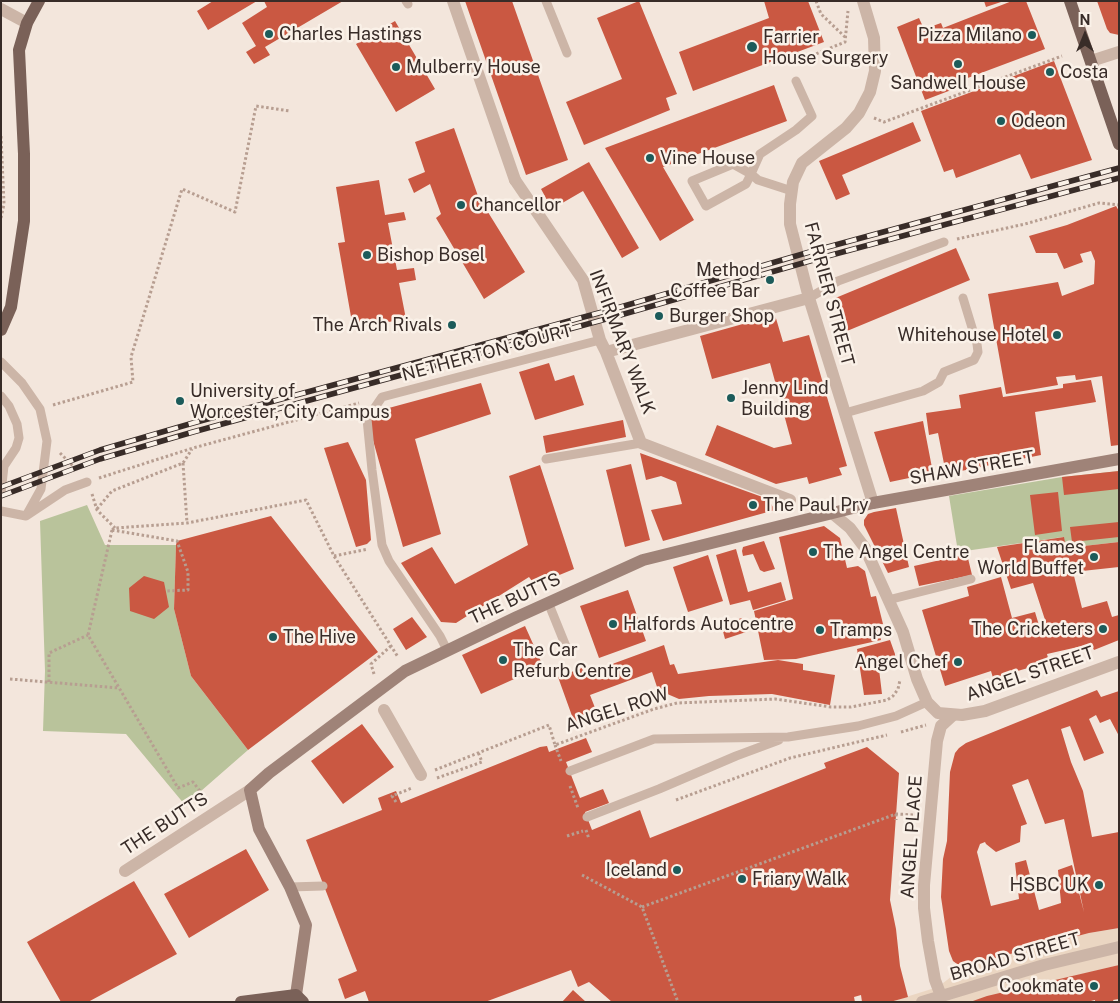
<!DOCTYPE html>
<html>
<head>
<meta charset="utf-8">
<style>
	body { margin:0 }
	#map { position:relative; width:1120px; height:1003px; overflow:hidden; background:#f3e6dc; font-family:"Public Sans",sans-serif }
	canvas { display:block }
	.frame { position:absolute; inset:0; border:2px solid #382c28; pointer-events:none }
	.north { position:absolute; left:1060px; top:10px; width:50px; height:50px; -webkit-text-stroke:4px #faf1e8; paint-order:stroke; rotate:0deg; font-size:14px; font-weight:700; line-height:20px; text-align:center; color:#382c28 }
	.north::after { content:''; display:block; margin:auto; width:18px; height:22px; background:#382c28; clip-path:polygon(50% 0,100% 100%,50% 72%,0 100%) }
</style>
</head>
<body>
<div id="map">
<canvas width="1120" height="1003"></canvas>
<div class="frame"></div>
<div class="north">N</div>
</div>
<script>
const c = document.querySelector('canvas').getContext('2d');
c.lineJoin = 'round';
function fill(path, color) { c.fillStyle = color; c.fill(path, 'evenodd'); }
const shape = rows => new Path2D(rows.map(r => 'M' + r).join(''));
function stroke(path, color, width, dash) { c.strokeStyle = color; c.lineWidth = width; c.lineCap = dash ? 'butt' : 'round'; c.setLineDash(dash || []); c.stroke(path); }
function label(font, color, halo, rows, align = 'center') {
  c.font = font + ' "Public Sans",sans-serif'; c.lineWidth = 5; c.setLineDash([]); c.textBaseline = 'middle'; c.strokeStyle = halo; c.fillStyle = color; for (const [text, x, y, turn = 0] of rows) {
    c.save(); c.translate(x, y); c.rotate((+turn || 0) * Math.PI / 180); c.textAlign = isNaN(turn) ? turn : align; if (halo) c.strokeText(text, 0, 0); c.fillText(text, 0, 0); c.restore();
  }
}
fill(shape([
	[1119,471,1119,542,1066,548,1063,537,958,552,949,496,1062,477],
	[87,505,105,545,176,545,174,609,191,676,248,750,185,805,126,734,43,731,45,671,40,521]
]), '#b9c39b');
fill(shape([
	[1119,928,1119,965,968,1002,890,1002,938,987,965,966,1089,933]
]), '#ebd6c2');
fill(shape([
	[213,1,257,1,208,30,197,11],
	[264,1,343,1,265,47,270,55,254,64,246,52,256,46,242,23,267,7],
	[465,1,512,1,568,160,526,175],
	[639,1,677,94,666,98,670,110,584,145,566,102,622,79,597,18],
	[764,1,808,1,824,42,693,91,679,52,769,18],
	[984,1,1001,1,1001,2,986,7],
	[1012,1,1026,1,1045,49,965,79,967,84,925,100,897,27,919,18,924,29,941,23,943,28],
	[1097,1,1119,1,1119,35,1110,33,1107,29],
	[395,21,435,89,396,112,356,44],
	[1054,61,1092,160,1031,179,1020,154,956,178,953,169,944,172,921,111],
	[774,85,787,121,663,167,694,220,660,241,605,148],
	[913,122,921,141,842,175,850,194,836,200,819,161],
	[454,128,478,196,525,272,484,299,436,218,441,214,430,184,414,193,408,179,425,172,415,142],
	[589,162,639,248,622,258,583,191,552,209,541,189],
	[379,180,385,215,404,212,406,220,388,223,397,270,414,268,416,280,399,283,406,319,353,328,338,243,345,242,336,187],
	[1116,206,1119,211,1119,445,1111,446,1102,376,1076,380,1075,375,1056,377,1058,385,1006,394,988,294,1058,282,1062,296,1094,284,1095,261,1091,251,1080,254,1083,262,1064,269,1057,253,1036,253,1029,236,1067,225],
	[956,248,970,280,847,331,833,299],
	[775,315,783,342,809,335,847,466,839,468,842,475,809,484,807,477,776,484,705,455,717,425,774,448,792,444,770,363,712,379,700,336],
	[549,363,555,381,574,375,584,405,535,420,519,372],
	[1091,380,1096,402,1035,412,1041,455,946,474,938,433,929,435,926,413,961,408,959,395,1001,387,1003,397,1063,388,1063,384],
	[481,383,491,414,415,439,441,534,403,547,369,426,374,412],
	[623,420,626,437,546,453,543,436],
	[923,421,933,473,890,482,874,432],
	[348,442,366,480,371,540,367,544,356,547,324,448],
	[640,453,768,499,775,510,663,541,651,510,682,504,676,482,661,476,646,480],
	[631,464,650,540,625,547,606,470],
	[540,465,574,569,535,585,529,577,456,623,441,622,401,563,432,547,455,584,528,545,509,476],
	[1119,471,1119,489,1064,495,1062,477],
	[1058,492,1062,531,1035,535,1030,495],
	[896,508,909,567,888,573,864,525,864,520,868,514,874,512],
	[271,516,378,652,248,750,191,676,174,609,176,545,177,541],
	[1119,522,1119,537,1072,542,1070,527],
	[824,526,840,538,847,568,858,566,865,571,871,597,876,596,883,624,877,625,881,640,796,659,764,660,754,611,793,599,779,537],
	[1064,537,1066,548,1119,542,1119,567,1073,572,1082,608,1107,601,1112,617,1119,615,1119,640,1094,650,1091,644,1047,654,1049,662,993,678,991,671,945,686,922,610,969,596,967,587,1001,577,1012,618,1035,612,1041,632,1048,629,1033,583,1011,589,997,547],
	[764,541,775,569,764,572,760,570,753,554,743,556,742,551,743,547],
	[736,549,748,592,781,582,786,600,753,610,750,600,730,605,716,555],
	[967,554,972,575,919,586,914,566],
	[708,555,723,601,688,612,673,567],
	[144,576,164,582,169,607,154,619,130,611,129,588],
	[628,590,646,641,599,658,580,606],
	[412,617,427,637,406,650,393,629],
	[742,618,746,632,725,639,721,624],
	[525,626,543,666,481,694,462,655],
	[890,640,895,654,896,668,879,669,882,694,864,695,857,649],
	[664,645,670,665,674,664,678,674,778,660,803,664,803,670,835,675,830,705,772,694,709,696,679,699,658,690,652,672,590,695,599,718,576,727,558,677,582,668,585,674],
	[1097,690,1101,697,1119,691,1119,736,1110,719,1100,723,1096,715,1089,719,1104,753,1084,761,1070,726,1061,729,1071,762,1083,791,1092,837,1119,832,1119,928,1089,933,965,966,957,964,953,961,949,951,941,897,943,859,947,841,950,772,955,753,959,748,966,743],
	[1028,779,1045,824,1064,819,1084,912,1072,865,1058,870,1061,903,1039,910,1026,860,1015,863,1019,899,991,906,977,852,980,844,985,842,986,844,996,852,1020,842,1021,826,1027,824,1012,785],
	[362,724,394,767,343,804,311,761],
	[586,738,592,752,566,762,580,798,603,789,609,803,585,812,592,830,640,810,650,838,826,768,824,763,867,747,899,773,890,900,896,929,900,966,908,997,890,1002,862,1002,861,995,854,997,855,1002,612,1002,589,982,578,987,571,970,485,1002,369,1002,365,991,345,999,338,979,357,971,306,840,382,810,378,798,396,791,401,803,540,747,547,746,549,752],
	[246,849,269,890,189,938,164,894],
	[134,881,177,954,88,1002,61,1002,27,942],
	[1119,965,1119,999,1113,1000,1114,1002,1095,1002,1095,1000,1087,1002,970,1002,987,996],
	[573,990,586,1002,562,1002]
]), '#ca5842');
stroke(shape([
	[816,1,821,14,845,37],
	[798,52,801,60,845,42,848,11],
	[874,118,884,122,1062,56],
	[1,136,4,204,1,218],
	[957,239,1025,224,1099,203,1119,205],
	[53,405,133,382,131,357,182,189,235,212,256,106,290,111],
	[60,453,77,470],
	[183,463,187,523],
	[99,478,193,448,359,403],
	[92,494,97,510,115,528],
	[97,509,112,491,183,463,192,449],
	[112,530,115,528,187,523,306,500,334,556,398,657],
	[112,530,88,635,178,788,193,782,207,800],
	[112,530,177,541,188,572,188,590,165,591],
	[334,556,368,549],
	[374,674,371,664,392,645],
	[10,679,119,688],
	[49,682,49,653,88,635],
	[901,732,926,725],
	[555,745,561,761],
	[435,770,549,725,555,745,654,709,677,703,775,699,831,707,851,707,887,700,893,696,898,689,900,680],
	[437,778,482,762,478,752],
	[570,786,578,808],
	[676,800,790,758,887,735],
	[396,802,392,796,412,788],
	[896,814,896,820],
	[586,830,589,839],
	[567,836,583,831],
	[582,875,642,907,678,1002],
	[642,907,896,814,915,815]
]), '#b79e91', 3, [2.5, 2.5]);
stroke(shape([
	[406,1,408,4],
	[546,1,567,53],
	[792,191,758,180,751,174,733,164,692,181,706,206,746,184,751,174,760,154,796,130,812,116,796,81],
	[809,298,838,281,944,242],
	[1,362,22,383,40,409,47,441,41,489,26,516],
	[1,396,9,406,17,424,19,438,16,448,4,466,1,493],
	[845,413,923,391,939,382,944,372,974,360,978,352,977,344,963,298],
	[546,459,641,443],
	[1,511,26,516,65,490,87,482],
	[888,600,971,579],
	[548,602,567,649],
	[447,650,440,636,389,561,382,545,372,470,367,419,382,397,600,340],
	[570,771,654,739,788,737,858,726,896,716,927,702],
	[587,817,659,789,736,756,779,740],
	[290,887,323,886]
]), '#ccb5a7', 9);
stroke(shape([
	[453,1,515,180],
	[384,710,421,775],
	[941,996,935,980,928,941,924,908,924,885,937,741,941,726,953,715],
	[922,1002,1044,965,1119,947]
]), '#ccb5a7', 12);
stroke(shape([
	[863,1,874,38,875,71,870,92,859,113,846,128,802,163,793,182,790,204,790,224,809,298,873,503],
	[1,9,27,23],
	[1091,61,1119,52],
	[515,180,583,280,600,340,606,352,641,443,790,500],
	[606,352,809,298],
	[832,513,850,528,865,548,903,632,917,679,927,702,938,713,962,715,985,711,1119,662],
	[125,871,250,790]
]), '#ccb5a7', 12);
stroke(shape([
	[296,995,306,925,290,887,259,829,250,790,269,773,405,671,517,617,643,560,873,503,1119,459]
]), '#9f8378', 12);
stroke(shape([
	[1070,1,1119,144],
	[1,330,11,307,24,221,24,154,19,50,27,23,39,1],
	[241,1002,296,995,303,1002]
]), '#7a6158', 12);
const rail = shape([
	[1,487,100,450,193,423,617,308,813,251,1119,168],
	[1,496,100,459,193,432,617,316,824,257,1119,178]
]);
stroke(rail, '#382c28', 5.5);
stroke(rail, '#faf1e8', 4, [11]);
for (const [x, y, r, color] of [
	[269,34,5,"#1c5b5a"],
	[1032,35,5,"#1c5b5a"],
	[752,47,6,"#1c5b5a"],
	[958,64,5,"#1c5b5a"],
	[396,67,5,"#1c5b5a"],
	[1050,72,5,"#1c5b5a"],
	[1001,121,5,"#1c5b5a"],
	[650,158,5,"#1c5b5a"],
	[461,205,5,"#1c5b5a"],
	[367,255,5,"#1c5b5a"],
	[770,280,5,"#1c5b5a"],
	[659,316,5,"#1c5b5a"],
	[452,325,5,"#1c5b5a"],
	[1057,335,5,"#1c5b5a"],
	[731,398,5,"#1c5b5a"],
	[180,401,5,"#1c5b5a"],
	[753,505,5,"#1c5b5a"],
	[813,552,5,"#1c5b5a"],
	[1094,557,5,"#1c5b5a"],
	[613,624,5,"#1c5b5a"],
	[1103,629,5,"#1c5b5a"],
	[820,630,5,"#1c5b5a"],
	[273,637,5,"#1c5b5a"],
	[503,660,5,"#1c5b5a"],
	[958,662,5,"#1c5b5a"],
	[677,870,5,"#1c5b5a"],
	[742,879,5,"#1c5b5a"],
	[1099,885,5,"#1c5b5a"],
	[1094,986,5,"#1c5b5a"]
]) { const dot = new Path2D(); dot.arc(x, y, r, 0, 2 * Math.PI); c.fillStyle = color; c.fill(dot); stroke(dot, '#faf1e8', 2); }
label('18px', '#382c28', '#faf1e8', [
	["Charles Hastings",279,34],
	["Pizza Milano",1022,35,"right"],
	["Farrier",763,37],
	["House Surgery",763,58],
	["Mulberry House",406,67],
	["Costa",1060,72],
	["Sandwell House",958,83,"center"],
	["Odeon",1011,121],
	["Vine House",660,158],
	["Chancellor",471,205],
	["Bishop Bosel",377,255],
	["Method",760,270,"right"],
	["Coffee Bar",760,291,"right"],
	["Burger Shop",669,316],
	["The Arch Rivals",442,325,"right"],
	["Whitehouse Hotel",1047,335,"right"],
	["Jenny Lind",741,388],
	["Building",741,409],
	["University of",190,391],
	["Worcester, City Campus",190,412],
	["The Paul Pry",763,505],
	["Flames",1084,547,"right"],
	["World Buffet",1084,568,"right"],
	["The Angel Centre",823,552],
	["Halfords Autocentre",623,624],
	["The Cricketers",1093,629,"right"],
	["Tramps",830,630],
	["The Hive",283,637],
	["The Car",513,650],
	["Refurb Centre",513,671],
	["Angel Chef",948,662,"right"],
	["Iceland",667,870,"right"],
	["Friary Walk",752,879],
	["HSBC UK",1089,885,"right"],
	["Cookmate",1084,986,"right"]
], 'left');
label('18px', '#382c28', '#faf1e8', [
	["FARRIER STREET",829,294,75],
	["INFIRMARY WALK",622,342,69],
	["NETHERTON COURT",487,353,-15],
	["SHAW STREET",972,468,-10],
	["THE BUTTS",515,599,-25],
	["ANGEL STREET",1030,674,-19],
	["ANGEL ROW",617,710,-18],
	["THE BUTTS",165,824,-33],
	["ANGEL PLACE",912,837,-86],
	["BROAD STREET",1015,957,-16]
]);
</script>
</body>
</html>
